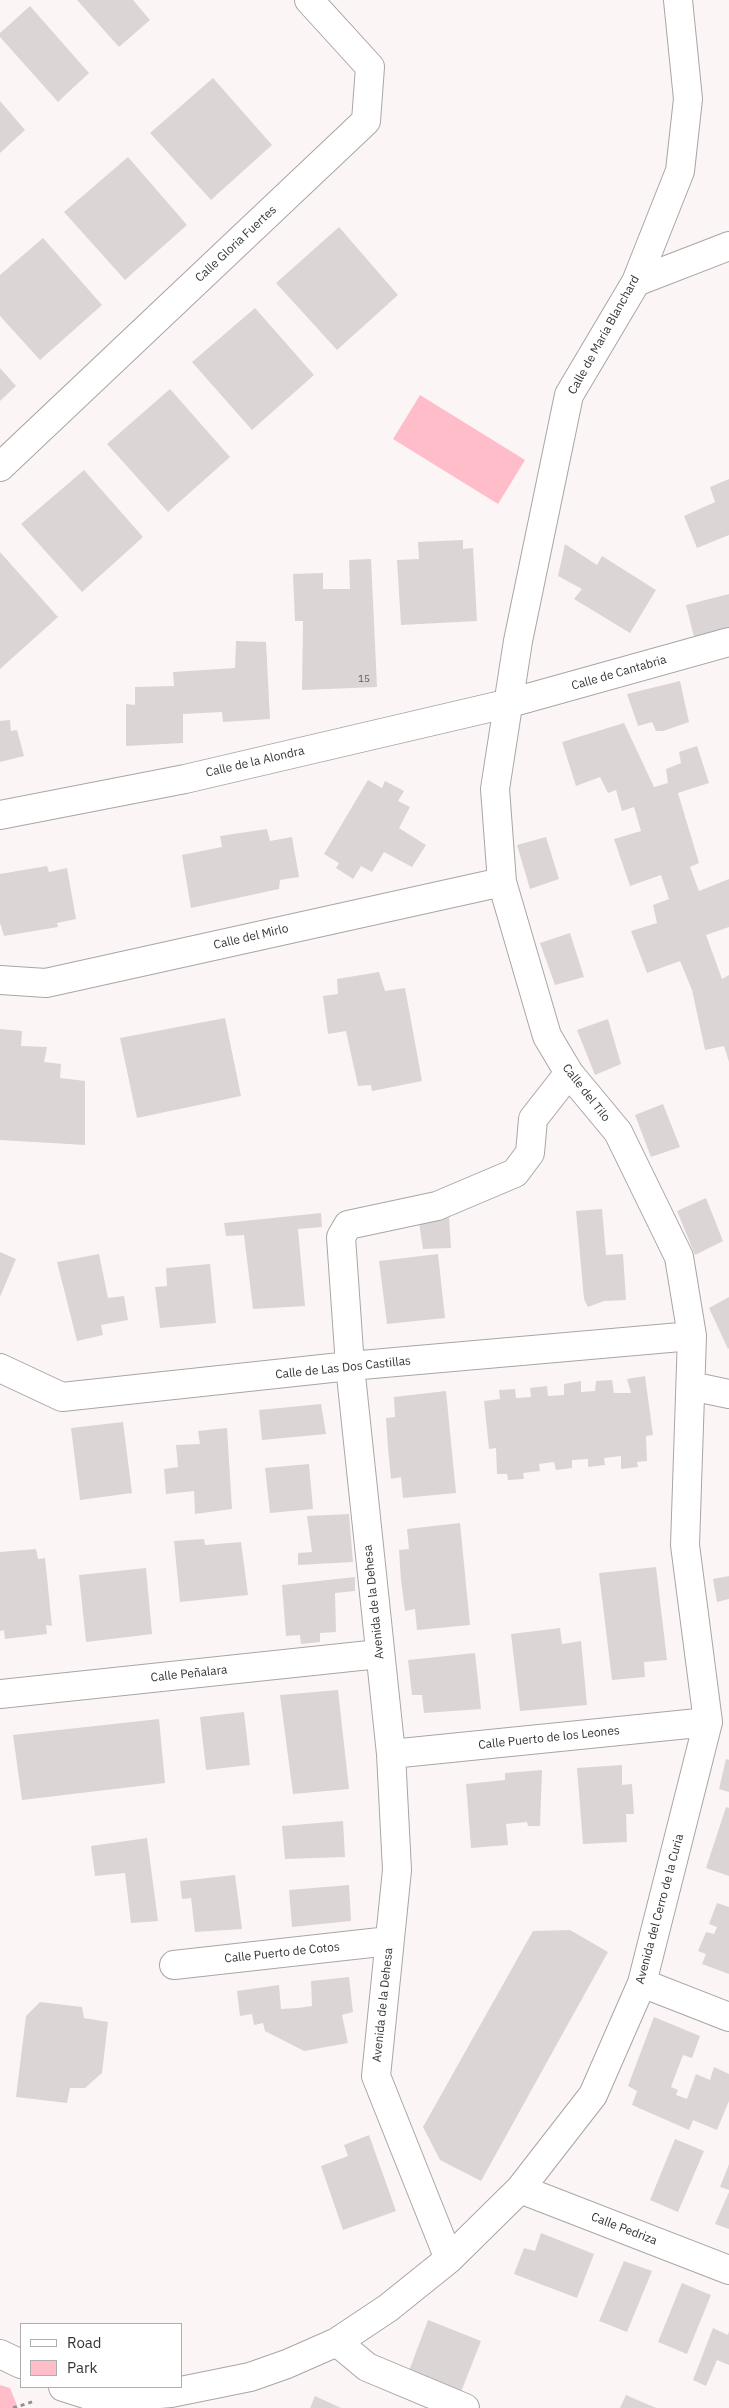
<!DOCTYPE html>
<html>
<head>
<meta charset="utf-8">
<style>
	body { margin:0 }
	#map { position:relative; width:729px; height:2408px; overflow:hidden; background:#fcf5f6; font-family:"IBM Plex Sans",sans-serif }
	canvas { display:block }
	.legend { position:absolute; left:20px; top:2323px; width:162px; height:65px; box-sizing:border-box; background:#fff; border:1px solid #afaeae; margin:0; padding:6px 9px; list-style:none; font-size:15px; color:#373435 }
	.legend li { display:flex; align-items:center; gap:10px; height:25px }
	.legend b { width:25px; border:1px solid #afaeae }
</style>
</head>
<body>
<div id="map">
<canvas width="729" height="2408"></canvas>
<ul class="legend">
<li><b style="height:6px;background:#fff"></b>Road</li>
<li><b style="height:14px;background:#ffbdc9"></b>Park</li>
</ul>
</div>
<script>
const c = document.querySelector('canvas').getContext('2d');
c.lineJoin = 'round';
function fill(path, color) { c.fillStyle = color; c.fill(path, 'evenodd'); }
const shape = rows => new Path2D(rows.map(r => 'M' + r).join(''));
function stroke(path, color, width, dash) { c.strokeStyle = color; c.lineWidth = width; c.lineCap = dash ? 'butt' : 'round'; c.setLineDash(dash || []); c.stroke(path); }
function label(font, color, halo, rows, align = 'center') {
  c.font = font + ' "IBM Plex Sans",sans-serif'; c.lineWidth = 5; c.setLineDash([]); c.textBaseline = 'middle'; c.strokeStyle = halo; c.fillStyle = color; for (const [text, x, y, turn = 0] of rows) {
    c.save(); c.translate(x, y); c.rotate((+turn || 0) * Math.PI / 180); c.textAlign = isNaN(turn) ? turn : align; if (halo) c.strokeText(text, 0, 0); c.fillText(text, 0, 0); c.restore();
  }
}
fill(shape([
	[420,395,525,460,498,504,393,439],
	[0,2385,10,2388,18,2408,0,2408]
]), '#ffbdc9');
fill(shape([
	[77,0,133,0,150,20,119,47],
	[30,6,89,73,58,102,0,37,0,33],
	[213,78,272,145,211,200,150,133],
	[0,101,25,130,0,153],
	[128,157,187,225,125,280,64,212],
	[339,227,398,295,337,350,276,283],
	[43,238,102,305,40,360,0,316,0,275],
	[255,308,314,375,252,430,192,362],
	[0,368,16,386,0,401],
	[170,389,230,457,168,512,107,444],
	[84,470,143,537,82,592,21,524],
	[729,479,729,535,697,548,684,516,715,502,710,487],
	[463,540,463,549,473,548,477,621,401,625,397,560,419,559,418,542],
	[565,544,597,565,602,556,656,590,630,633,574,599,582,589,558,576],
	[0,552,58,617,0,669],
	[371,559,377,687,302,690,303,621,295,621,293,574,323,573,323,589,350,589,349,560],
	[729,594,729,628,694,637,686,605],
	[236,641,266,642,270,719,223,722,222,712,183,714,183,743,126,746,126,704,135,705,135,687,174,686,173,672,235,668],
	[680,681,689,722,663,731,656,731,652,722,638,726,627,694],
	[10,720,11,731,17,730,24,756,0,762,0,721],
	[624,723,654,787,668,783,666,769,681,763,679,752,697,746,709,783,678,793,699,863,690,867,699,891,729,879,729,927,706,935,722,979,729,975,729,1062,724,1046,705,1050,692,990,680,961,647,973,631,931,657,923,653,905,669,899,661,875,630,886,614,839,641,831,634,807,622,811,616,790,608,793,600,777,576,786,562,742],
	[368,780,382,788,385,781,404,791,398,801,410,807,399,828,426,845,412,867,384,852,372,872,361,866,353,879,336,868,339,863,324,854],
	[267,829,270,841,292,837,299,877,280,880,279,889,191,908,182,855,222,847,220,836],
	[546,837,559,879,530,889,517,845],
	[47,866,49,872,67,868,76,919,57,923,58,927,4,936,0,923,0,874],
	[570,933,584,977,555,985,540,943],
	[379,972,385,991,405,988,422,1081,372,1091,371,1085,358,1086,346,1031,328,1034,323,996,338,994,337,979],
	[225,1018,241,1096,137,1118,120,1038],
	[608,1019,621,1064,595,1075,577,1030],
	[0,1029,22,1031,21,1046,47,1047,44,1062,61,1064,60,1078,85,1081,85,1145,0,1140],
	[663,1104,680,1147,651,1157,635,1115],
	[706,1198,723,1241,695,1255,677,1211],
	[602,1209,606,1255,623,1254,626,1300,604,1301,588,1307,584,1299,576,1211],
	[321,1213,322,1227,298,1229,305,1306,253,1309,244,1235,226,1236,224,1223],
	[449,1217,451,1248,423,1249,419,1223],
	[0,1252,16,1259,0,1297],
	[99,1254,108,1298,124,1296,128,1320,101,1325,103,1335,77,1341,57,1262],
	[438,1254,445,1318,387,1324,379,1261],
	[210,1264,216,1323,160,1328,155,1287,167,1286,166,1268],
	[729,1297,729,1348,728,1349,709,1308],
	[645,1376,653,1435,646,1436,647,1461,637,1462,638,1467,621,1469,621,1456,604,1458,605,1465,588,1467,588,1459,572,1460,572,1468,556,1470,554,1462,539,1464,540,1471,523,1473,524,1479,508,1480,507,1474,497,1474,496,1448,489,1449,484,1401,500,1399,499,1390,515,1389,516,1398,531,1397,530,1388,547,1386,548,1396,564,1395,564,1384,581,1381,581,1392,595,1391,596,1381,612,1380,614,1393,631,1393,627,1379],
	[446,1391,456,1493,403,1498,401,1477,391,1479,388,1448,386,1418,395,1417,394,1397],
	[321,1404,326,1434,262,1440,259,1410],
	[123,1422,132,1493,80,1500,71,1428],
	[227,1428,232,1509,195,1514,194,1491,166,1494,164,1469,178,1467,176,1445,200,1444,198,1431],
	[309,1464,313,1509,270,1513,265,1468],
	[349,1514,353,1562,298,1565,298,1553,312,1552,307,1516],
	[460,1523,470,1625,417,1630,415,1609,405,1611,401,1580,399,1550,409,1549,407,1529],
	[204,1539,205,1545,241,1542,248,1595,180,1602,174,1541],
	[36,1549,38,1559,45,1558,52,1626,46,1625,47,1634,5,1639,4,1630,0,1631,0,1552],
	[656,1567,667,1660,644,1662,645,1677,612,1680,599,1573],
	[146,1568,152,1634,86,1642,79,1575],
	[729,1576,729,1599,717,1602,713,1579],
	[355,1577,355,1591,335,1593,336,1632,320,1633,320,1642,301,1644,300,1635,286,1636,282,1585],
	[560,1628,562,1644,581,1641,587,1705,520,1711,511,1634],
	[475,1653,481,1709,424,1713,422,1695,412,1695,408,1660],
	[338,1690,349,1789,293,1794,280,1695],
	[244,1712,250,1765,206,1770,200,1717],
	[159,1719,165,1783,22,1800,13,1735],
	[726,1759,729,1760,729,1792,719,1789],
	[622,1765,622,1785,632,1784,634,1814,626,1814,627,1842,583,1844,577,1768],
	[542,1770,540,1826,528,1826,527,1822,506,1824,508,1845,471,1848,466,1784,505,1780,505,1773],
	[726,1807,729,1808,729,1876,706,1868],
	[343,1821,345,1857,285,1859,282,1826],
	[147,1838,158,1921,131,1923,125,1873,95,1876,91,1846],
	[235,1875,242,1929,195,1932,191,1898,182,1899,180,1881],
	[349,1885,351,1921,292,1927,289,1890],
	[717,1903,729,1907,729,1974,702,1964,706,1954,698,1951,706,1932,714,1934,717,1927,709,1924],
	[570,1930,608,1952,481,2181,440,2160,423,2127,533,1931],
	[349,1977,353,2012,342,2015,348,2043,304,2051,265,2031,263,2023,254,2025,252,2014,240,2016,237,1991,279,1985,281,2009,298,2008,312,2006,311,1981],
	[40,2002,82,2007,84,2018,108,2022,102,2073,85,2088,70,2088,67,2103,16,2097,26,2016],
	[654,2017,700,2036,692,2058,683,2055,671,2087,678,2090,676,2095,687,2099,696,2074,710,2080,714,2067,729,2074,729,2101,717,2130,693,2120,689,2130,632,2105,637,2091,628,2086],
	[369,2135,396,2211,343,2230,321,2166,348,2156,344,2145],
	[675,2139,704,2151,678,2212,650,2200],
	[729,2164,729,2190,720,2187],
	[729,2192,729,2229,715,2224],
	[541,2233,594,2254,577,2298,514,2274,524,2248,535,2251],
	[624,2261,652,2271,627,2332,599,2321],
	[682,2283,711,2295,687,2354,658,2342],
	[428,2320,481,2341,461,2392,409,2371],
	[713,2328,728,2335,729,2331,729,2365,717,2360,706,2386,693,2380],
	[626,2395,649,2405,657,2408,620,2408],
	[315,2396,341,2408,310,2408]
]), '#dcd5d6');
const minor = shape([
	[636,282,729,246],
	[0,467,366,121,370,67,309,0],
	[0,815,185,779,510,703,729,642],
	[0,980,46,983,502,882],
	[0,1368,62,1397,350,1366,692,1336],
	[691,1386,729,1394],
	[0,1694,379,1654],
	[391,1754,708,1722],
	[174,1965,389,1941],
	[642,1983,729,2017],
	[520,2189,729,2270],
	[449,2259,376,2076,397,1870,391,1754,350,1366,341,1237,348,1225,437,1206,515,1173,530,1153,533,1119,569,1073],
	[337,2342,367,2367,465,2408],
	[0,2354,21,2364],
	[63,2387,101,2399,171,2393,250,2377,287,2364,337,2342,388,2308,449,2259,520,2189,593,2095,642,1983,708,1722,685,1545,692,1336,679,1257,618,1132,569,1073,547,1036,502,882,495,789,518,641,569,395,636,282,680,171,688,99,678,0]
]);
stroke(minor, '#aba4a5', 30);
stroke(shape([
	[13,2408,35,2401]
]), '#948f90', 3, [4, 4]);
stroke(minor, '#fff', 28);
label('10px', '#605c5d', null, [
	["15",364,679]
]);
label('12px', '#373435', '#fff', [
	["Calle Gloria Fuertes",236,244,-43],
	["Calle de María Blanchard",604,335,-61],
	["Calle de Cantabria",619,673,-16],
	["Calle de la Alondra",255,762,-13],
	["Calle del Mirlo",251,937,-13],
	["Calle del Tilo",586,1093,52],
	["Calle de Las Dos Castillas",343,1368,-6],
	["Avenida de la Dehesa",374,1602,-96],
	["Calle Peñalara",189,1674,-6],
	["Calle Puerto de los Leones",549,1738,-6],
	["Avenida del Cerro de la Curia",660,1909,-75],
	["Calle Puerto de Cotos",282,1953,-6],
	["Avenida de la Dehesa",383,2005,-84],
	["Calle Pedriza",624,2229,21]
]);
</script>
</body>
</html>
